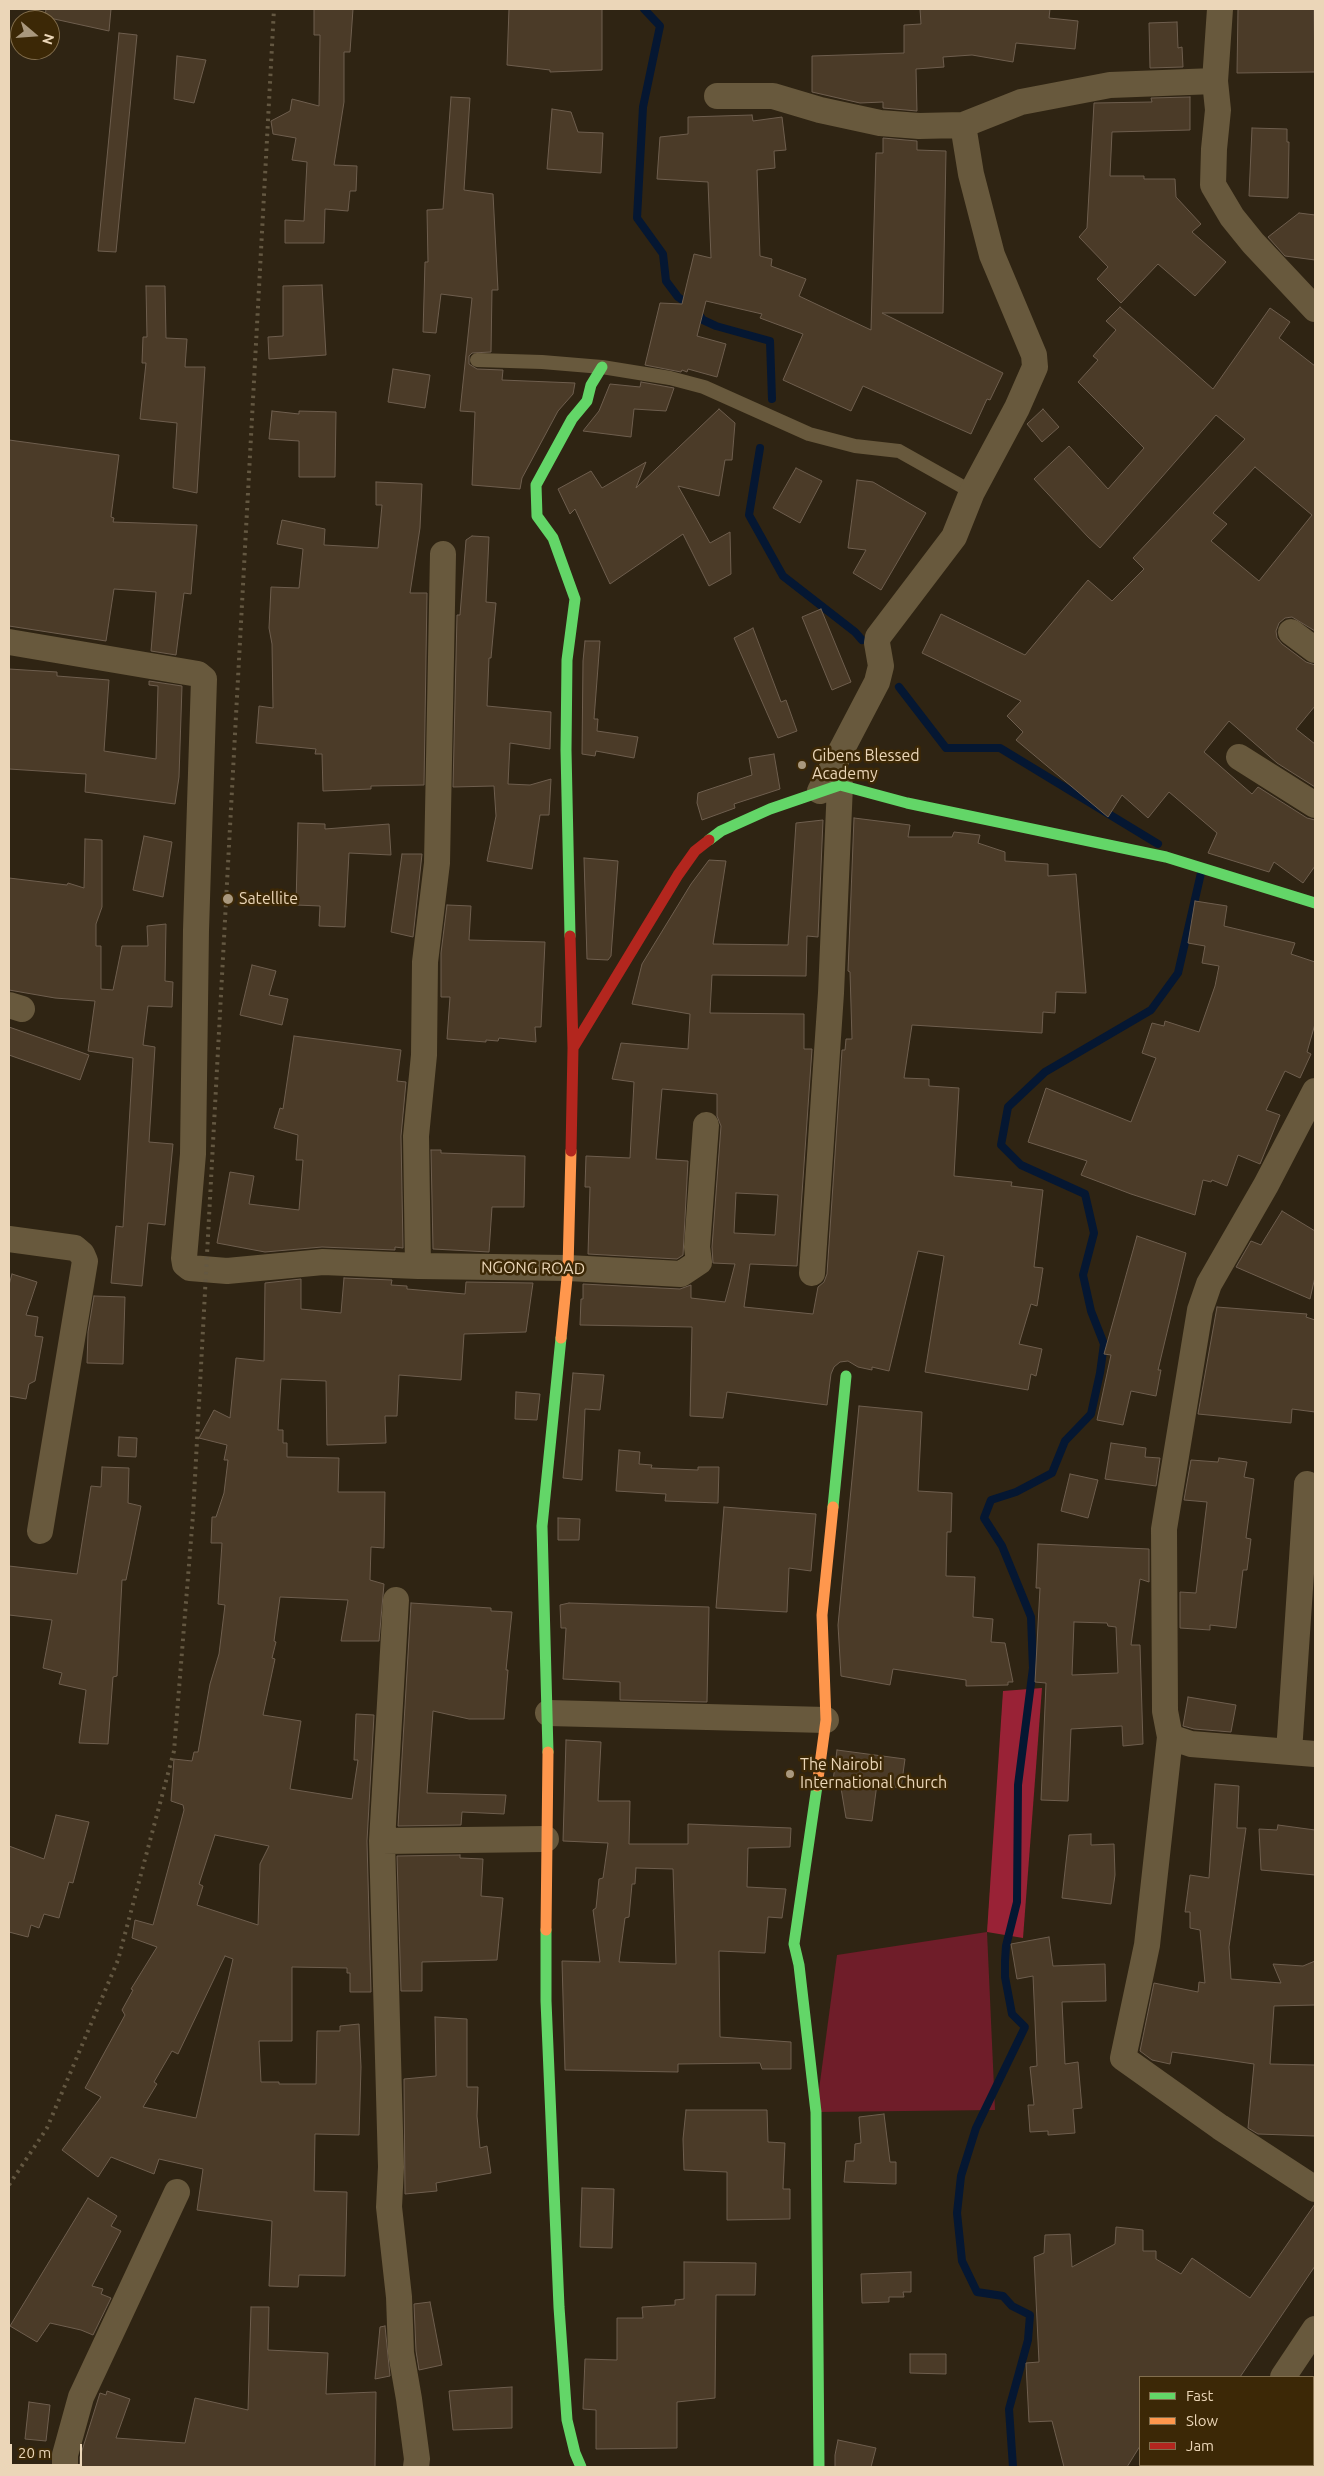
<!DOCTYPE html>
<html>
<head>
<meta charset="utf-8">
<style>
	body { margin:0 }
	#map { position:relative; width:1324px; height:2476px; overflow:hidden; background:#2f2413; font-family:Ubuntu,sans-serif }
	canvas { display:block }
	.frame { position:absolute; inset:0; border:10px solid #ebd6b8; pointer-events:none }
	.legend { position:absolute; left:1139px; top:2376px; width:175px; height:90px; box-sizing:border-box; background:#3c2806; border:1px solid #826e4d; margin:0; padding:6px 9px; list-style:none; font-size:15px; color:#ebd6b8 }
	.legend li { display:flex; align-items:center; gap:10px; height:25px }
	.legend b { width:25px; border:1px solid #826e4d }
	.north { position:absolute; left:10px; top:10px; width:50px; height:50px; box-sizing:border-box; background:#3c2806; border:1px solid #826e4d; border-radius:50%; rotate:108deg; font-size:14px; font-weight:700; line-height:20px; text-align:center; color:#ebd6b8 }
	.north::after { content:''; display:block; margin:auto; width:18px; height:22px; background:#a9987e; clip-path:polygon(50% 0,100% 100%,50% 72%,0 100%) }
	.scale { position:absolute; left:10px; top:2444px; width:72px; height:22px; box-sizing:border-box; border:2px solid #ebd6b8; border-top:0; padding-left:6px; font-size:15px; line-height:18px; white-space:nowrap; color:#ebd6b8; -webkit-text-stroke:4px #3c2806; paint-order:stroke }
</style>
</head>
<body>
<div id="map">
<canvas width="1324" height="2476"></canvas>
<div class="frame"></div>
<ul class="legend">
<li><b style="height:6px;background:#63d668"></b>Fast</li>
<li><b style="height:6px;background:#ff974d"></b>Slow</li>
<li><b style="height:6px;background:#b3261e"></b>Jam</li>
</ul>
<div class="north">N</div>
<div class="scale">20 m</div>
</div>
<script>
const c = document.querySelector('canvas').getContext('2d');
c.lineJoin = 'round';
function fill(path, color) { c.fillStyle = color; c.fill(path, 'evenodd'); }
const shape = rows => new Path2D(rows.map(r => 'M' + r).join(''));
function stroke(path, color, width, dash) { c.strokeStyle = color; c.lineWidth = width; c.lineCap = dash ? 'butt' : 'round'; c.setLineDash(dash || []); c.stroke(path); }
function label(font, color, halo, rows, align = 'center') {
  c.font = font + ' Ubuntu,sans-serif'; c.lineWidth = 5; c.setLineDash([]); c.textBaseline = 'middle'; c.strokeStyle = halo; c.fillStyle = color; for (const [text, x, y, turn = 0] of rows) {
    c.save(); c.translate(x, y); c.rotate((+turn || 0) * Math.PI / 180); c.textAlign = isNaN(turn) ? turn : align; if (halo) c.strokeText(text, 0, 0); c.fillText(text, 0, 0); c.restore();
  }
}
fill(shape([
	[987,1932,995,2110,816,2112,837,1955]
]), '#6f1d29');
fill(shape([
	[1042,1688,1023,1938,987,1932,1003,1691]
]), '#992236');
stroke(shape([
	[644,9,660,26,643,107,637,218,663,254,666,281,678,297,694,308,703,320,716,326,770,341,772,399],
	[760,448,749,515,783,576,855,632,862,640],
	[899,687,946,748,1000,748,1158,844],
	[1013,2467,1009,2409,1028,2340,1030,2315,1012,2306,1003,2296,977,2292,962,2261,957,2213,961,2176,976,2128,1025,2027,1012,2014,1005,1977,1005,1961,1006,1946,1017,1902,1018,1785,1033,1668,1031,1617,1002,1546,984,1518,991,1500,1016,1492,1052,1473,1065,1441,1091,1414,1100,1373,1104,1344,1091,1311,1083,1275,1094,1233,1085,1194,1021,1165,1001,1145,1008,1107,1045,1072,1151,1010,1178,973,1201,873]
]), '#051732', 8);
const building = shape([
	[46,9,111,9,109,31,45,17,46,9],
	[314,9,353,9,350,52,344,52,344,102,334,165,357,166,356,191,350,191,348,211,325,209,324,243,285,243,285,220,304,221,307,162,292,160,296,138,273,134,271,121,290,111,292,99,319,106,320,35,314,35,314,9],
	[509,9,602,9,602,70,550,72,550,70,507,65,509,9],
	[920,9,1050,9,1049,18,1078,21,1075,49,1016,43,1013,62,972,55,943,57,944,67,916,69,917,111,883,108,883,102,860,103,812,92,812,56,904,53,904,25,921,24,920,9],
	[1238,9,1314,9,1315,72,1237,73,1238,9],
	[1177,22,1178,48,1182,47,1183,67,1150,68,1149,23,1177,22],
	[119,33,137,35,116,252,98,251,119,33],
	[177,56,206,60,194,103,174,99,177,56],
	[451,97,470,98,464,190,493,194,498,290,492,290,491,352,472,353,469,356,469,364,477,369,503,370,502,380,575,383,573,394,558,411,522,478,520,489,472,485,475,412,460,411,472,298,441,294,436,333,423,332,425,262,428,262,427,210,443,209,451,97],
	[1190,97,1190,130,1112,132,1110,176,1144,176,1144,179,1175,179,1176,197,1201,224,1192,232,1226,262,1195,296,1158,264,1121,303,1097,279,1108,267,1079,237,1087,228,1094,103,1152,102,1151,98,1190,97],
	[552,109,571,112,578,132,603,133,601,173,547,169,552,109],
	[752,115,753,121,782,117,786,150,774,151,775,168,757,170,760,256,772,259,771,266,806,279,799,296,871,330,876,153,883,153,883,138,917,141,917,150,946,151,943,313,882,313,1003,373,990,400,987,399,971,434,863,386,851,411,783,380,803,334,760,318,762,314,706,301,697,336,726,344,717,377,688,369,687,372,682,370,681,372,645,365,660,303,682,304,694,254,711,258,708,182,657,179,660,137,688,134,688,117,752,115],
	[1252,128,1287,129,1287,142,1289,142,1288,198,1249,196,1252,128],
	[1299,213,1315,215,1315,260,1285,256,1268,237,1299,213],
	[322,285,326,355,269,359,268,337,283,336,283,286,322,285],
	[146,286,165,286,166,338,187,339,185,367,205,367,197,493,173,488,177,423,140,419,146,363,142,363,143,337,147,337,146,286],
	[1120,307,1213,389,1270,308,1290,322,1279,338,1315,366,1315,631,1292,617,1285,618,1279,623,1276,631,1277,638,1282,644,1306,662,1315,665,1315,706,1296,729,1315,744,1315,787,1277,763,1229,721,1204,752,1252,794,1258,787,1307,818,1315,820,1315,866,1303,883,1274,862,1269,872,1208,853,1217,833,1169,792,1148,818,1122,795,1108,817,1016,740,1023,732,1007,716,1021,701,922,653,941,614,1025,655,1088,580,1112,601,1144,569,1133,558,1245,439,1216,415,1100,548,1088,537,1034,479,1069,446,1108,489,1144,448,1078,382,1098,360,1093,356,1116,330,1106,321,1120,307],
	[1255,467,1312,515,1259,581,1211,541,1227,524,1213,513,1255,467],
	[393,369,430,375,425,408,388,402,393,369],
	[641,382,674,388,666,411,634,409,631,437,583,431,599,411,610,384,640,387,641,382],
	[719,409,735,423,732,460,725,460,719,496,678,486,710,543,730,532,731,574,709,586,683,534,610,584,575,509,570,514,558,489,591,471,602,488,646,462,636,488,719,409],
	[1043,409,1059,427,1042,442,1027,424,1043,409],
	[272,411,299,414,299,411,336,412,335,477,299,477,299,441,269,439,272,411],
	[9,440,119,455,111,517,114,518,113,522,197,525,191,594,184,593,176,655,151,651,156,592,114,589,106,641,9,626,9,440],
	[796,468,822,481,800,523,773,508,796,468],
	[857,480,873,482,926,513,881,590,853,573,866,550,848,548,857,480],
	[376,482,422,484,420,528,410,593,427,593,424,785,371,786,371,789,323,791,322,754,315,754,316,749,256,743,259,706,273,708,272,644,269,628,271,587,299,588,303,549,277,544,282,520,325,529,324,545,378,548,382,505,376,505,376,482],
	[472,536,489,537,486,602,496,603,491,658,489,658,487,706,551,712,550,749,510,743,508,784,530,785,551,779,549,815,540,815,532,869,487,861,496,816,494,786,453,787,457,615,460,615,466,540,472,536],
	[821,609,851,682,832,690,802,617,821,609],
	[753,628,781,702,786,700,797,731,778,738,734,638,753,628],
	[585,641,600,641,594,719,598,719,597,731,638,737,634,758,596,751,595,756,582,754,583,661,585,641],
	[9,669,57,672,57,676,109,680,104,751,156,759,158,686,149,685,149,681,182,686,179,777,175,804,85,792,86,774,9,769,9,669],
	[774,754,780,789,734,804,735,808,702,820,697,803,698,793,752,775,749,758,774,754],
	[854,818,910,825,908,837,952,837,954,832,980,835,978,843,1005,852,1005,861,1048,864,1048,876,1076,874,1086,993,1056,992,1055,1013,1043,1012,1042,1033,912,1025,904,1078,929,1079,929,1086,959,1088,954,1176,1012,1182,1011,1186,1043,1190,1034,1267,1043,1268,1037,1306,1031,1304,1019,1344,1042,1349,1036,1376,1031,1374,1028,1390,925,1372,944,1256,918,1251,889,1371,872,1367,872,1370,858,1367,848,1361,840,1362,834,1367,831,1374,827,1405,727,1392,723,1418,690,1416,692,1327,580,1325,581,1299,583,1299,583,1284,680,1289,691,1285,691,1298,725,1302,735,1264,713,1263,712,1247,721,1126,717,1116,717,1094,662,1089,656,1159,688,1161,683,1255,677,1259,588,1254,590,1187,585,1187,586,1156,630,1158,634,1082,612,1079,621,1043,688,1049,690,1014,632,1004,642,964,691,884,709,860,726,861,713,944,788,945,796,823,823,820,818,937,807,936,806,976,712,975,710,1013,804,1014,804,1049,812,1049,797,1266,750,1264,744,1307,813,1314,818,1287,824,1282,827,1274,842,1050,845,1050,846,1039,852,1039,850,972,848,971,854,818],
	[736,1193,778,1195,775,1235,734,1233,736,1193],
	[298,823,325,824,325,829,389,824,391,855,349,853,345,927,319,926,320,906,296,905,298,823],
	[144,836,172,842,163,897,133,890,144,836],
	[85,839,102,840,102,907,96,924,96,946,101,946,101,989,113,990,122,946,148,946,147,926,166,924,165,981,173,982,172,1007,148,1006,143,1045,155,1047,149,1142,173,1144,165,1225,148,1223,142,1286,111,1283,116,1226,123,1227,133,1058,88,1051,95,1001,55,998,9,990,9,878,67,885,68,883,84,888,85,839],
	[402,854,422,854,413,937,391,932,402,854],
	[584,858,618,861,611,956,608,960,587,959,584,858],
	[1195,901,1227,906,1224,926,1295,943,1291,954,1315,962,1315,1024,1307,1052,1311,1054,1300,1078,1285,1071,1266,1110,1280,1115,1260,1164,1238,1155,1227,1186,1212,1180,1211,1182,1203,1180,1195,1215,1131,1194,1081,1175,1087,1161,1028,1142,1046,1088,1131,1122,1156,1058,1142,1053,1152,1023,1164,1026,1165,1021,1199,1032,1215,986,1219,966,1202,963,1205,946,1188,943,1195,901],
	[447,905,471,906,469,940,545,942,541,1027,535,1027,536,1042,499,1038,498,1041,486,1040,486,1042,447,1039,450,997,441,997,441,953,447,905],
	[252,965,276,971,269,995,288,999,282,1025,240,1015,252,965],
	[9,1027,89,1055,80,1080,9,1055,9,1027],
	[294,1036,401,1050,397,1081,406,1082,401,1136,403,1248,395,1247,395,1250,322,1247,265,1252,217,1243,230,1172,254,1176,249,1204,299,1210,303,1160,296,1160,298,1135,274,1128,280,1108,283,1109,294,1036],
	[431,1150,441,1150,441,1153,525,1156,524,1207,492,1207,489,1252,433,1249,431,1150],
	[1282,1211,1315,1231,1315,1277,1310,1299,1236,1267,1251,1241,1261,1245,1282,1211],
	[1137,1236,1186,1253,1158,1370,1161,1370,1156,1396,1131,1391,1123,1425,1097,1420,1111,1355,1104,1354,1137,1236],
	[12,1274,37,1282,26,1315,38,1317,35,1336,43,1337,35,1381,29,1384,26,1399,9,1396,9,1285,12,1274],
	[344,1278,392,1280,391,1285,407,1286,407,1289,465,1294,466,1282,533,1283,526,1332,464,1334,461,1380,399,1375,397,1416,385,1416,386,1443,327,1445,326,1381,281,1379,278,1430,283,1430,283,1443,287,1443,287,1457,339,1458,338,1492,385,1492,384,1548,371,1547,370,1580,384,1584,379,1641,341,1641,348,1600,280,1597,274,1641,276,1642,272,1658,275,1659,263,1715,301,1721,290,1789,352,1799,358,1760,354,1760,356,1714,374,1715,367,1841,371,1992,350,1992,350,1973,347,1973,347,1968,292,1967,292,2041,259,2041,261,2082,279,2082,279,2084,316,2084,317,2031,340,2031,340,2026,359,2024,361,2067,359,2135,315,2134,314,2191,347,2192,345,2276,299,2275,298,2287,269,2286,272,2221,197,2210,203,2169,159,2159,154,2174,111,2157,98,2177,62,2150,101,2097,85,2088,125,2015,122,2010,133,1990,131,1989,157,1947,132,1938,135,1920,153,1925,184,1810,183,1805,171,1801,174,1759,192,1761,194,1752,198,1752,210,1684,219,1654,225,1605,218,1604,222,1543,211,1543,212,1517,216,1517,224,1493,228,1460,224,1460,227,1445,199,1438,214,1410,230,1418,236,1358,264,1361,265,1283,301,1279,301,1309,341,1313,344,1278],
	[215,1835,269,1846,260,1864,258,1925,197,1905,203,1886,199,1884,215,1835],
	[225,1956,233,1959,196,2118,143,2107,157,2084,154,2082,172,2051,178,2054,225,1956],
	[94,1296,125,1297,123,1364,87,1363,88,1332,94,1296],
	[1217,1307,1307,1314,1306,1317,1315,1320,1315,1412,1292,1409,1291,1423,1198,1414,1217,1307],
	[573,1373,604,1375,600,1410,585,1409,582,1480,563,1478,573,1373],
	[516,1392,540,1394,537,1420,515,1419,516,1392],
	[859,1406,922,1412,918,1491,952,1493,951,1532,947,1532,946,1576,975,1577,973,1617,993,1619,991,1642,1005,1643,1013,1682,1008,1682,1008,1685,966,1686,966,1680,893,1669,890,1685,841,1676,838,1625,859,1406],
	[119,1437,137,1438,136,1457,118,1456,119,1437],
	[1111,1443,1146,1448,1145,1457,1160,1458,1156,1486,1105,1479,1111,1443],
	[619,1450,640,1452,639,1464,652,1465,651,1468,698,1470,698,1467,719,1467,718,1503,665,1501,666,1494,616,1491,619,1450],
	[1219,1458,1247,1462,1244,1477,1254,1479,1246,1538,1251,1539,1247,1570,1243,1570,1236,1628,1210,1625,1210,1630,1180,1628,1180,1592,1196,1593,1207,1502,1184,1500,1191,1460,1218,1462,1219,1458],
	[102,1467,129,1468,128,1503,141,1506,126,1580,122,1580,117,1676,113,1677,108,1744,79,1743,86,1690,59,1684,62,1673,43,1668,52,1620,9,1615,9,1566,77,1574,91,1486,101,1487,102,1467],
	[1070,1474,1098,1480,1088,1518,1061,1511,1070,1474],
	[724,1507,816,1514,811,1571,789,1568,787,1612,716,1608,724,1507],
	[558,1518,580,1519,579,1540,558,1540,558,1518],
	[1038,1544,1149,1549,1149,1582,1140,1579,1131,1645,1140,1645,1143,1744,1123,1746,1122,1726,1071,1729,1068,1801,1041,1800,1046,1683,1035,1682,1040,1588,1036,1588,1038,1544],
	[1074,1622,1107,1623,1108,1626,1116,1627,1118,1673,1072,1675,1074,1622],
	[411,1603,491,1608,491,1611,512,1612,506,1670,508,1670,504,1719,469,1719,433,1711,427,1793,506,1795,504,1814,462,1812,461,1825,398,1826,411,1603],
	[569,1603,709,1607,707,1702,620,1700,620,1682,563,1679,566,1628,561,1628,560,1605,569,1603],
	[1188,1697,1236,1705,1231,1732,1194,1729,1183,1726,1188,1697],
	[566,1740,601,1742,598,1801,630,1801,629,1844,688,1844,688,1824,791,1828,790,1847,748,1848,747,1887,786,1889,782,1918,768,1917,765,1953,719,1951,720,2037,791,2042,791,2069,762,2069,760,2063,678,2064,678,2072,565,2070,562,1961,600,1962,593,1910,596,1908,599,1879,603,1878,608,1843,563,1841,566,1740],
	[636,1868,673,1869,676,1964,619,1962,625,1918,629,1917,632,1884,635,1884,636,1868],
	[837,1750,905,1759,901,1788,877,1784,872,1821,846,1818,840,1782,833,1781,837,1750],
	[1215,1784,1239,1786,1237,1828,1246,1828,1229,1947,1231,1979,1281,1983,1273,1964,1303,1966,1315,1961,1315,2005,1274,2006,1270,2064,1315,2065,1315,2136,1258,2134,1248,2128,1254,2064,1172,2052,1170,2064,1152,2060,1140,2051,1154,1983,1198,1992,1199,1982,1205,1983,1200,1930,1190,1928,1190,1912,1185,1912,1190,1875,1209,1878,1215,1784],
	[56,1815,89,1822,73,1883,69,1882,59,1918,44,1914,39,1928,31,1925,28,1937,9,1932,9,1846,44,1859,56,1815],
	[1278,1825,1315,1830,1315,1875,1261,1870,1259,1829,1277,1830,1278,1825],
	[1091,1834,1091,1845,1114,1844,1115,1875,1111,1904,1062,1898,1069,1835,1091,1834],
	[460,1855,460,1858,483,1859,481,1896,503,1898,497,1960,422,1962,422,1991,401,1991,397,1856,460,1855],
	[1049,1937,1053,1966,1105,1964,1106,2001,1062,2002,1065,2064,1078,2062,1082,2108,1073,2109,1075,2133,1048,2135,1048,2131,1030,2132,1028,2105,1034,2105,1030,2067,1037,2066,1033,1976,1017,1979,1011,1944,1049,1937],
	[435,2017,467,2019,467,2087,478,2087,477,2116,480,2148,487,2146,491,2173,436,2183,437,2191,405,2194,404,2079,436,2076,435,2017],
	[686,2110,767,2110,768,2142,785,2143,783,2189,790,2189,790,2219,727,2220,727,2172,684,2170,683,2139,686,2110],
	[884,2114,890,2162,896,2162,896,2184,844,2182,846,2161,854,2161,855,2144,861,2143,859,2117,884,2114],
	[582,2188,614,2189,612,2248,580,2247,582,2188],
	[88,2198,117,2216,111,2226,121,2231,92,2286,103,2289,101,2294,111,2298,93,2335,81,2330,50,2323,37,2342,10,2326,88,2198],
	[1315,2204,1315,2266,1240,2377,1140,2377,1140,2446,1127,2467,1064,2467,1052,2421,1029,2422,1026,2363,1039,2362,1034,2257,1044,2253,1045,2235,1070,2234,1072,2267,1115,2244,1116,2227,1143,2230,1143,2251,1156,2251,1156,2259,1181,2274,1192,2258,1250,2298,1315,2204],
	[684,2262,756,2263,755,2295,716,2295,715,2398,677,2402,677,2448,596,2449,596,2410,583,2409,585,2359,617,2360,617,2318,643,2318,642,2307,675,2305,675,2300,684,2299,684,2262],
	[911,2272,911,2292,903,2292,904,2297,889,2297,889,2302,862,2303,861,2274,911,2272],
	[430,2302,442,2365,419,2370,416,2351,414,2304,430,2302],
	[251,2307,269,2307,268,2350,328,2353,326,2394,376,2392,375,2467,80,2467,80,2457,100,2393,106,2395,107,2391,130,2399,116,2438,185,2443,195,2398,248,2410,251,2307],
	[385,2326,390,2376,375,2379,380,2327,385,2326],
	[910,2354,946,2354,946,2374,910,2373,910,2354],
	[512,2387,512,2428,453,2430,449,2391,512,2387],
	[29,2402,50,2405,46,2441,25,2439,29,2402],
	[838,2440,876,2448,871,2467,835,2467,835,2455,838,2440]
]);
fill(building, '#4b3b28');
stroke(building, '#6e5e4e', 1);
stroke(shape([
	[477,360,542,362,602,367,670,378,704,387,809,434,855,446,899,451,972,492]
]), '#68593d', 14);
stroke(shape([
	[1220,9,1215,81,1218,110,1214,149,1213,185,1232,217,1253,243,1315,309],
	[717,96,773,96,820,110,880,123,919,126,963,125,1021,102,1110,85,1215,81],
	[1291,632,1315,650],
	[9,642,198,674,204,679,196,930,193,1154,184,1258,185,1264,190,1268,227,1271,323,1262,418,1266,568,1268,681,1274,699,1262,697,1247,706,1125],
	[1239,757,1315,805],
	[820,791,877,682,881,666,877,643,878,637,954,537,972,492,1017,408,1035,367,1034,355,992,255,971,174,963,125],
	[9,1005,22,1009],
	[1315,1091,1266,1185,1209,1284,1200,1310,1164,1529,1165,1711,1170,1737,1191,1744,1315,1754],
	[9,1239,75,1248,82,1254,85,1261,40,1531],
	[418,1266,416,1136,424,1055,425,962,437,863,443,554],
	[812,1273,831,993,840,785],
	[396,1600,382,1841,391,2167,389,2207,399,2297,401,2353,409,2399,417,2459,416,2467],
	[548,1713,826,1720],
	[1170,1737,1147,1945,1123,2058,1220,2127,1315,2189],
	[1289,1752,1307,1484],
	[382,1841,546,1839],
	[1283,2377,1315,2329],
	[1279,2465,1283,2467],
	[65,2467,65,2455,81,2397,177,2192],
	[1218,2467,1220,2465]
]), '#68593d', 26);
stroke(shape([
	[709,840,721,831,770,809,840,785,907,803,1166,857,1315,903],
	[570,936,566,750,567,660,575,599,553,538,537,516,536,485,572,419,587,401,591,385,602,367],
	[833,1507,846,1376],
	[548,1752,542,1526,561,1338],
	[817,1786,794,1944,799,1965,816,2112,819,2467],
	[546,1930,546,2001,559,2307,567,2420,575,2453,581,2467]
]), '#63d668', 11);
stroke(shape([
	[561,1338,568,1268,571,1151],
	[817,1786,826,1720,822,1615,833,1507],
	[546,1930,548,1752]
]), '#ff974d', 11);
stroke(shape([
	[570,936,573,1048,571,1151],
	[573,1048,678,875,695,851,709,840]
]), '#b3261e', 11);
stroke(shape([
	[9,2185,47,2128,118,1960,174,1751,193,1515,274,9]
]), '#645842', 4, [2.5, 5]);
for (const [x, y, r, color] of [
	[802,765,5,"#a9987e"],
	[228,899,6,"#a9987e"],
	[790,1774,5,"#a9987e"]
]) { const dot = new Path2D(); dot.arc(x, y, r, 0, 2 * Math.PI); c.fillStyle = color; c.fill(dot); stroke(dot, '#3c2806', 2); }
label('16px', '#ebd6b8', '#3c2806', [
	["Gibens Blessed",812,756],
	["Academy",812,774],
	["Satellite",239,899],
	["The Nairobi",800,1765],
	["International Church",800,1783]
], 'left');
label('16px', '#ebd6b8', '#3c2806', [
	["NGONG ROAD",533,1268,1]
]);
</script>
</body>
</html>
